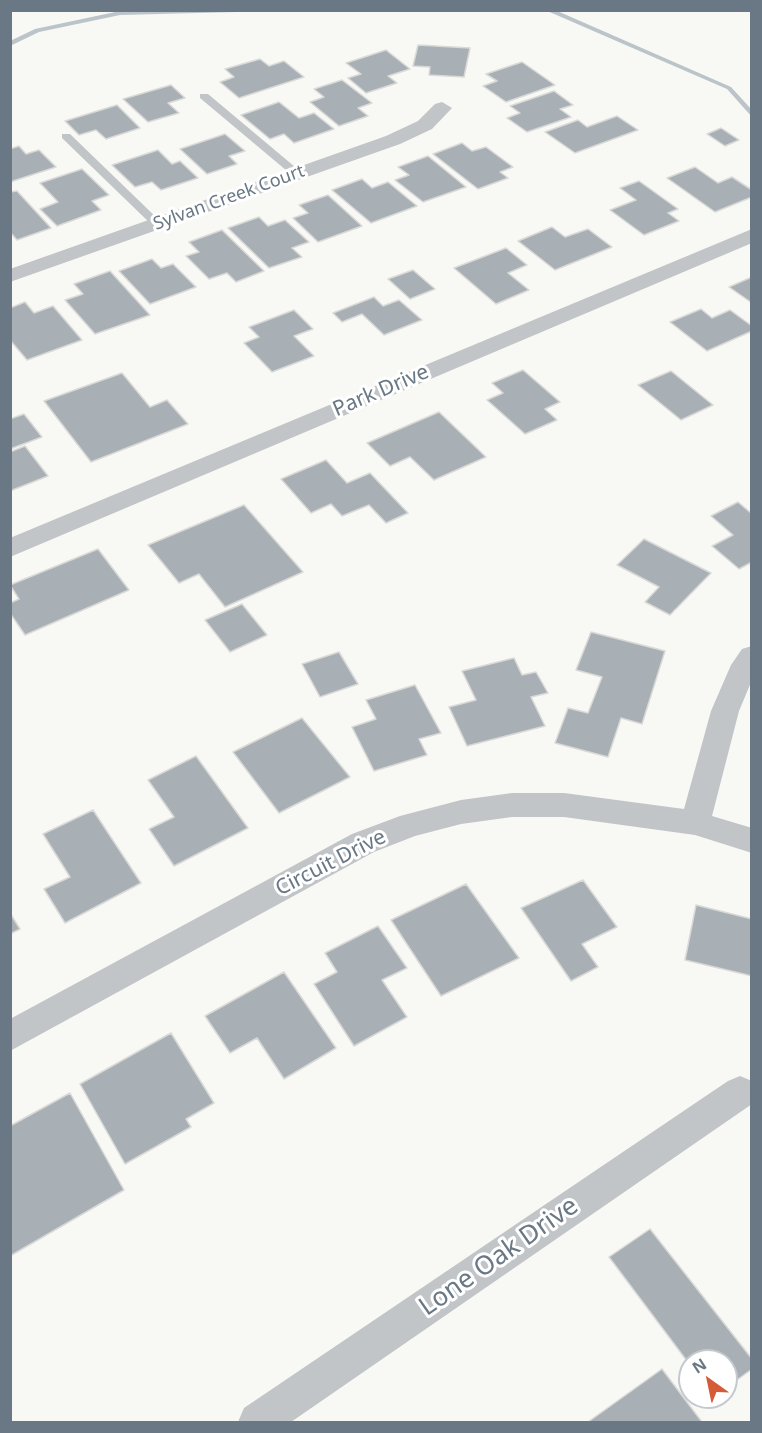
<!DOCTYPE html>
<html>
<head>
<meta charset="utf-8">
<style>
	body { margin:0 }
	#map { position:relative; width:762px; height:1433px; overflow:hidden; background:#f8f8f5; font-family:"Noto Sans",sans-serif }
	canvas { display:block }
	.frame { position:absolute; inset:0; border:12px solid #697884; pointer-events:none }
	.north { position:absolute; left:678px; top:1349px; width:60px; height:60px; box-sizing:border-box; background:#fff; border:2px solid #c3c9ce; border-radius:50%; rotate:327deg; font-size:16px; font-weight:700; line-height:24px; text-align:center; color:#697884 }
	.north::after { content:''; display:block; margin:auto; width:21px; height:27px; background:#d55b38; clip-path:polygon(50% 0,100% 100%,50% 72%,0 100%) }
</style>
</head>
<body>
<div id="map">
<canvas width="762" height="1433"></canvas>
<div class="frame"></div>
<div class="north">N</div>
</div>
<script>
const c = document.querySelector('canvas').getContext('2d');
c.lineJoin = 'round';
const shape = rows => new Path2D(rows.map(r => 'M' + r).join(''));
function fill(path, color) { c.fillStyle = color; c.fill(path, 'evenodd'); }
function stroke(path, color, width, dash) { c.strokeStyle = color; c.lineWidth = width; c.lineCap = dash ? 'butt' : 'round'; c.setLineDash(dash || []); c.stroke(path); }
function label(font, color, halo, rows, align = 'center') {
  c.font = font + ' "Noto Sans",sans-serif'; c.lineWidth = 6; c.setLineDash([]); c.textBaseline = 'middle'; c.strokeStyle = halo; c.fillStyle = color; for (const [text, x, y, turn = 0] of rows) {
    c.save(); c.translate(x, y); c.rotate((+turn || 0) * Math.PI / 180); c.textAlign = isNaN(turn) ? turn : align; if (halo) c.strokeText(text, 0, 0); c.fillText(text, 0, 0); c.restore();
  }
}
fill(shape([
	[239,10,236,12,120,15,39,32,10,46,10,41,35,29,120,11,239,10],
	[545,10,555,10,731,87,752,110,752,117,727,89,545,10]
]), '#bbc4c9');
const building = shape([
	[418,45,470,48,464,77,429,75,430,67,413,66,418,45],
	[386,50,410,69,388,76,397,83,366,93,348,78,361,74,346,63,386,50],
	[260,59,269,66,284,61,304,77,239,98,220,82,234,77,225,69,260,59],
	[522,62,555,85,506,102,483,86,497,81,486,74,522,62],
	[342,80,372,103,358,108,368,116,339,126,310,102,324,97,314,89,342,80],
	[171,85,185,98,168,103,179,113,148,122,123,99,171,85],
	[554,91,573,105,560,109,571,117,527,132,507,118,520,113,510,106,554,91],
	[279,102,299,118,314,113,334,129,294,143,284,134,270,139,241,115,279,102],
	[117,105,140,128,106,139,96,130,79,135,65,121,117,105],
	[617,116,638,130,575,153,545,132,578,120,587,127,617,116],
	[721,128,739,140,725,146,707,134,721,128],
	[225,134,245,151,229,156,237,164,207,174,180,149,225,134],
	[462,143,472,151,486,147,513,167,500,172,508,178,478,189,433,154,462,143],
	[19,146,26,154,39,150,56,167,10,182,10,149,19,146],
	[158,150,172,164,180,161,198,178,161,190,152,182,135,187,112,165,158,150],
	[428,156,466,187,423,202,395,180,409,175,398,167,428,156],
	[695,167,718,183,732,177,752,190,752,197,715,212,667,178,695,167],
	[82,169,109,195,92,201,101,210,57,226,40,209,58,202,40,183,82,169],
	[362,179,372,188,388,182,417,206,371,223,332,190,362,179],
	[639,181,678,209,668,213,679,221,644,235,610,210,636,200,620,188,639,181],
	[17,191,51,228,17,240,10,232,10,192,17,191],
	[328,195,362,226,318,242,293,218,308,213,299,205,328,195],
	[259,217,268,226,285,220,309,242,292,248,302,257,269,268,228,228,259,217],
	[552,227,565,237,588,229,612,247,555,270,518,241,552,227],
	[222,230,264,271,236,282,227,273,209,279,186,256,199,252,189,242,222,230],
	[506,248,527,265,508,273,529,290,496,304,454,268,506,248],
	[152,259,161,268,173,264,196,287,150,304,119,271,152,259],
	[413,270,435,289,410,299,388,279,413,270],
	[110,271,150,315,95,334,65,300,83,294,74,284,110,271],
	[752,277,752,303,729,287,752,277],
	[374,297,383,306,399,300,422,320,384,335,362,314,342,322,333,313,374,297],
	[25,302,34,313,53,306,82,340,27,360,10,340,10,308,25,302],
	[701,309,712,318,730,310,752,326,752,331,707,351,670,322,701,309],
	[294,310,313,329,294,336,314,356,272,372,244,343,259,337,249,327,294,310],
	[523,370,560,402,545,409,557,420,525,434,487,400,503,393,492,383,523,370],
	[671,371,713,405,681,420,638,385,671,371],
	[122,373,150,407,167,400,188,424,91,462,44,401,122,373],
	[439,412,486,457,434,480,410,457,390,466,367,443,439,412],
	[24,414,42,437,10,449,10,419,24,414],
	[25,446,48,476,10,491,10,452,25,446],
	[326,460,347,483,370,473,408,513,386,523,369,505,342,516,331,504,311,513,281,479,326,460],
	[738,502,752,514,752,562,739,569,712,546,733,535,711,516,738,502],
	[244,505,303,572,225,607,199,574,179,583,148,545,244,505],
	[644,539,711,573,670,615,645,602,659,587,617,565,644,539],
	[98,549,129,590,25,635,10,613,10,603,19,599,10,585,98,549],
	[242,604,267,635,230,652,205,620,242,604],
	[591,632,665,651,642,724,621,718,608,757,555,743,568,708,588,713,602,677,576,670,591,632],
	[339,652,358,684,320,697,302,664,339,652],
	[514,658,522,675,536,672,548,693,531,697,545,726,467,746,449,707,476,700,462,671,514,658],
	[415,685,441,733,419,739,427,755,374,771,352,727,376,719,366,700,415,685],
	[302,718,350,777,279,813,233,752,302,718],
	[196,756,248,828,174,866,149,829,174,817,148,780,196,756],
	[93,810,141,883,65,923,44,889,70,877,43,834,93,810],
	[583,880,617,927,582,944,598,967,571,981,521,908,583,880],
	[466,884,519,958,441,996,391,920,466,884],
	[696,905,752,919,752,976,685,960,696,905],
	[10,913,20,929,10,934,10,913],
	[378,926,407,968,382,980,407,1017,354,1046,314,984,337,972,325,953,378,926],
	[284,972,336,1048,284,1079,257,1038,230,1053,205,1016,284,972],
	[171,1033,214,1103,186,1119,191,1127,125,1164,80,1084,171,1033],
	[70,1093,124,1190,10,1256,10,1126,70,1093],
	[650,1229,752,1359,752,1369,726,1388,726,1361,690,1361,690,1365,609,1257,650,1229],
	[662,1369,702,1422,588,1422,662,1369]
]);
fill(building, '#a9b0b5');
stroke(building, '#d9d9d7', 1.5);
fill(shape([
	[200,94,208,94,301,172,301,176,293,176,200,98,200,94],
	[62,134,70,134,161,222,161,226,153,226,62,138,62,134]
]), '#c1c5c8');
fill(shape([
	[442,102,452,108,432,129,400,144,10,282,10,269,386,136,418,121,435,104,442,102],
	[752,229,752,243,10,557,10,538,752,229],
	[752,646,752,680,739,711,712,816,752,828,752,853,695,835,564,817,512,817,461,824,415,836,374,852,10,1051,10,1019,352,834,400,816,461,800,512,793,564,793,684,809,711,711,731,665,742,649,752,646],
	[740,1076,752,1081,752,1104,291,1422,238,1422,244,1408,728,1081,740,1076]
]), '#c1c5c8');
label('18px', '#697884', '#fff', [
	["Sylvan Creek Court",229,198,-20]
]);
label('21px', '#697884', '#fff', [
	["Park Drive",381,391,-23],
	["Circuit Drive",331,863,-27]
]);
label('26px', '#697884', '#fff', [
	["Lone Oak Drive",499,1257,-35]
]);
</script>
</body>
</html>
